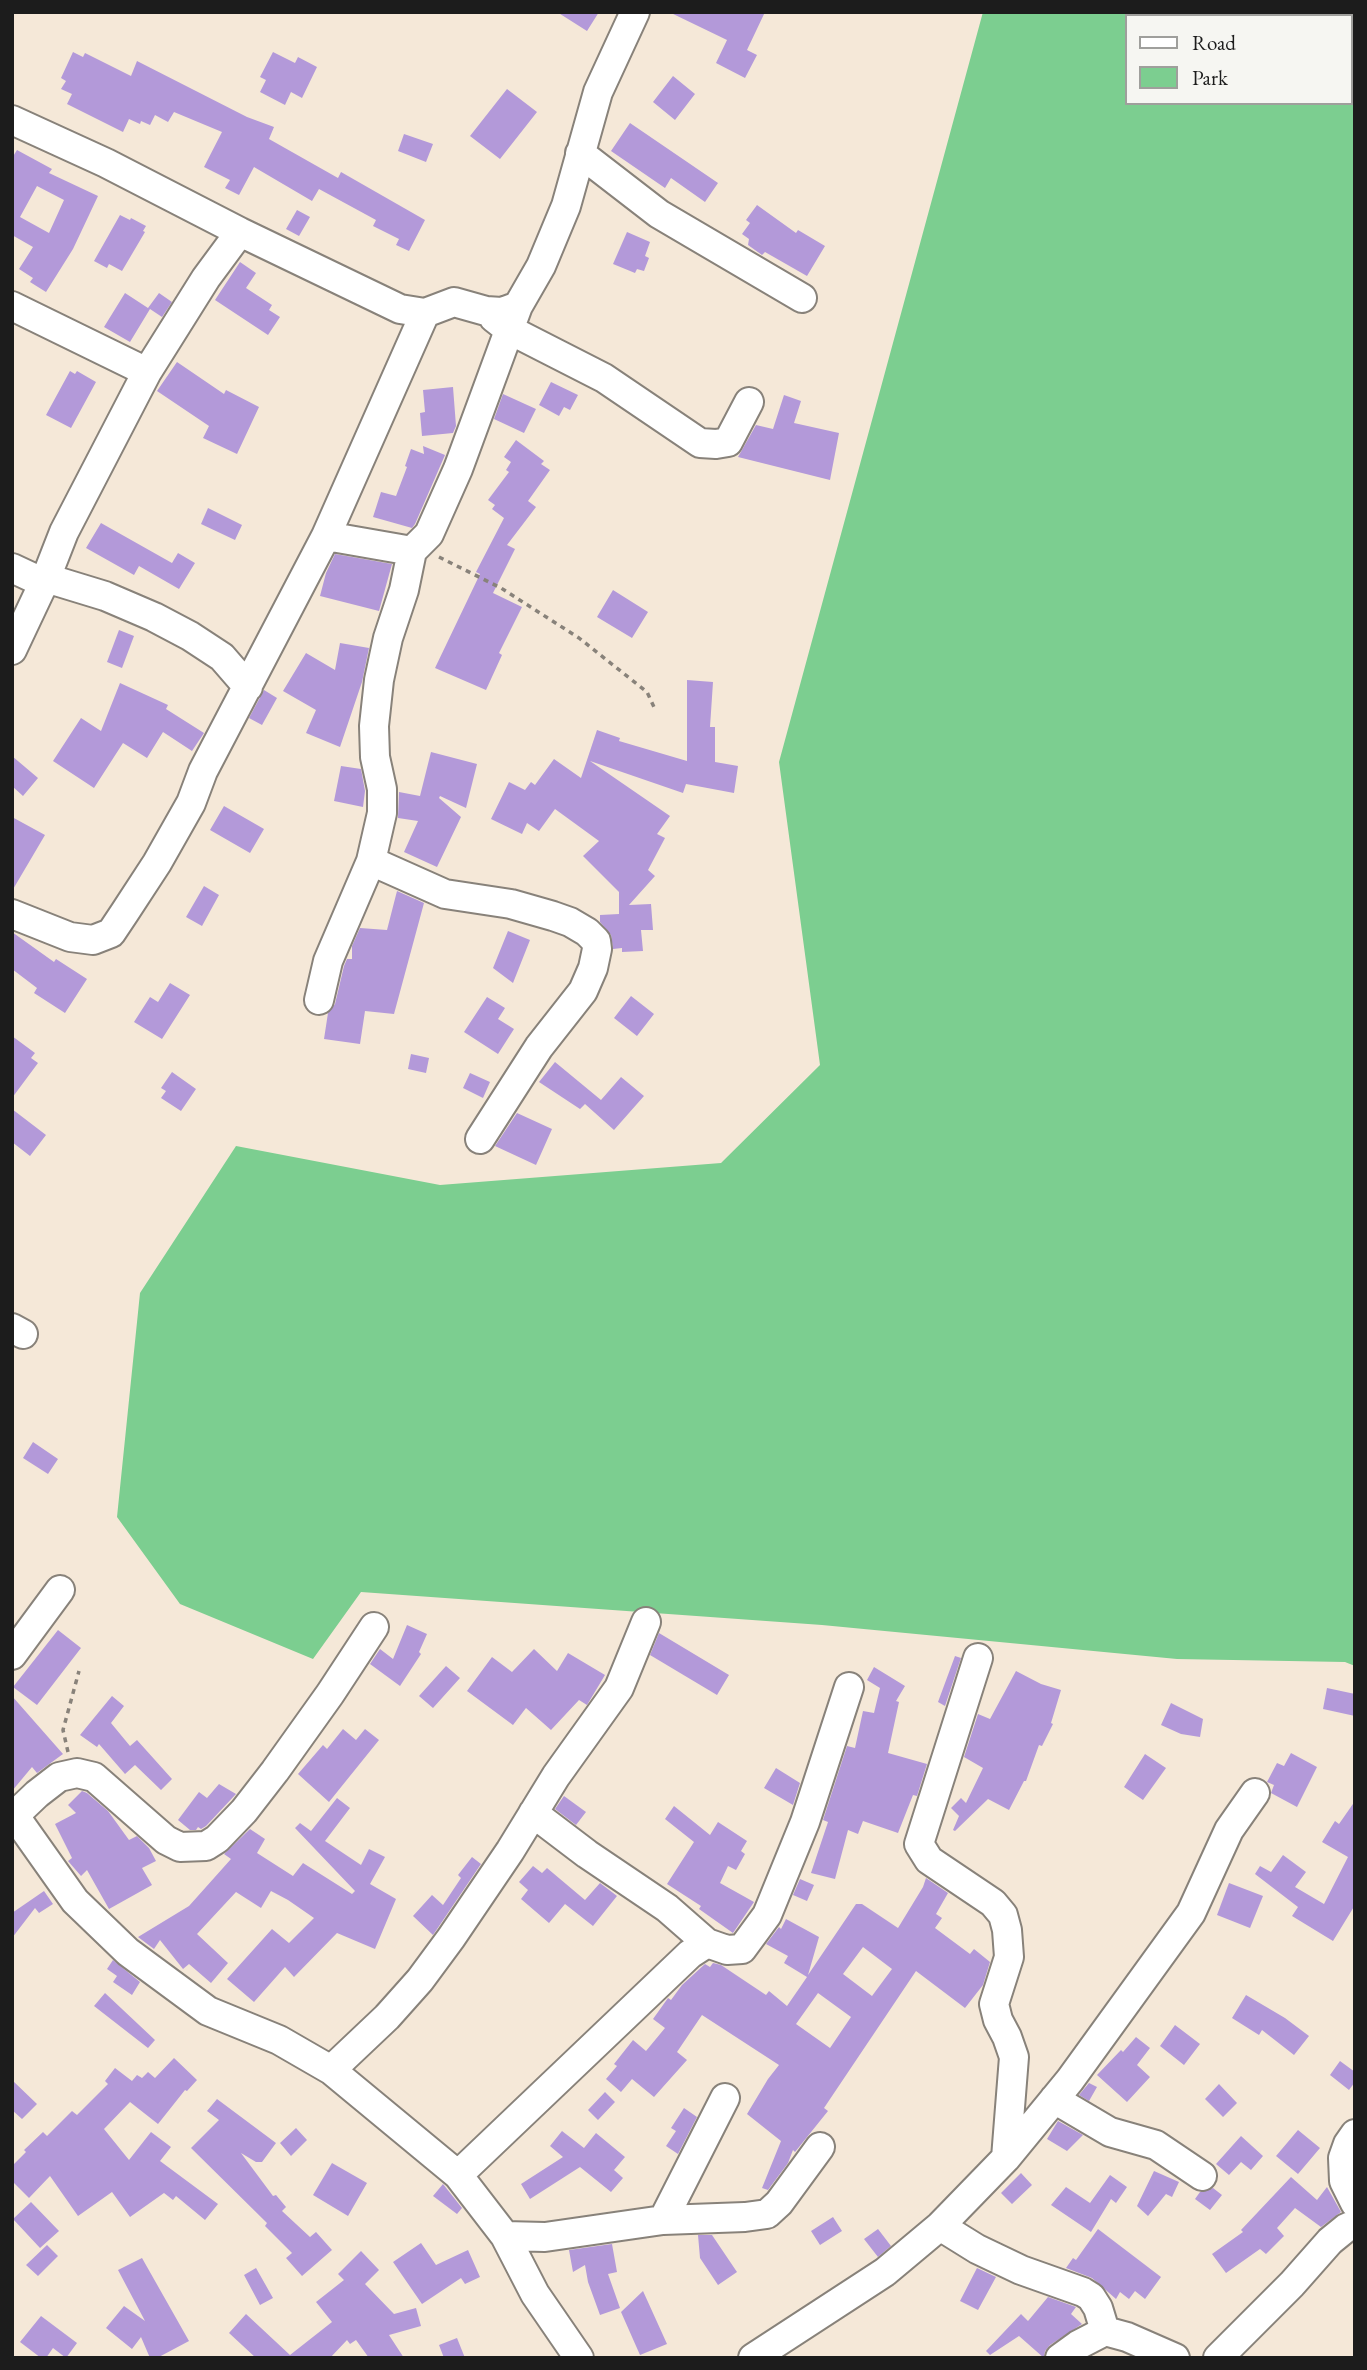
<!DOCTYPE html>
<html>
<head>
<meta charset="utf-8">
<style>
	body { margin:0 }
	#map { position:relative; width:1367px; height:2370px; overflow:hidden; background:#f5e8d8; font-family:"EB Garamond",serif }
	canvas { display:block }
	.frame { position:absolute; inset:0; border:14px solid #1c1c1c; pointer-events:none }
	.legend { position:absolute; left:1125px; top:14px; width:228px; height:91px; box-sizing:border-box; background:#f6f6f2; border:2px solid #9f9f9c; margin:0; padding:9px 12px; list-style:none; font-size:21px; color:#1c1c1c }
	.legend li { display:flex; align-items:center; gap:14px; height:35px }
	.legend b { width:35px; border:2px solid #9f9f9c }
</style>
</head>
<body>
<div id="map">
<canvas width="1367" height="2370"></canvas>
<div class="frame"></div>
<ul class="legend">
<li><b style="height:9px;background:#fff"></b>Road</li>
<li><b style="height:19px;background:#7cce90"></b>Park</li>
</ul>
</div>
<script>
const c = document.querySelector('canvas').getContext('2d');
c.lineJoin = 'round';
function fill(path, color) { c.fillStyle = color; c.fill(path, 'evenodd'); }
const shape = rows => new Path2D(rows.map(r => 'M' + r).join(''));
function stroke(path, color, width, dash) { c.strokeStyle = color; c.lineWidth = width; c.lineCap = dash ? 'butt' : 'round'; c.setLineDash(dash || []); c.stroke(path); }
fill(shape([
	[983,12,1355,12,1355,1666,1345,1662,1177,1659,822,1625,361,1592,313,1659,180,1604,117,1517,140,1293,236,1146,440,1185,721,1163,820,1065,779,762],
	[1127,16,1351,16,1351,103,1127,103]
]), '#7cce90');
fill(shape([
	[557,12,599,12,587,31],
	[669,12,765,12,747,50,757,55,745,78,716,63,727,40],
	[73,52,83,57,85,53,131,76,137,61,247,117,274,127,269,139,338,178,341,172,425,220,409,251,396,245,399,239,373,226,376,220,319,189,312,201,254,167,239,195,225,188,230,180,204,167,222,132,174,112,168,122,155,115,150,125,141,121,140,124,129,119,123,132,67,104,72,94,61,89,66,81,61,78],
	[273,52,295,63,298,57,317,67,302,98,291,92,285,105,260,92,266,80,260,77],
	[673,76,695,94,675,120,653,102],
	[507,89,537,112,500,159,470,136],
	[630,123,718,183,705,202,671,178,665,188,611,151],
	[404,134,433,144,426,162,398,151],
	[17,150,52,169,49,173,98,196,73,249,46,292,30,282,33,278,19,269,33,247,12,235,12,158],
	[37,186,64,200,49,233,20,217],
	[757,205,796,233,798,230,825,246,807,276,765,252,762,255,748,245,749,239,742,234,750,223,746,220],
	[297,210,310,217,299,236,286,229],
	[120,215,130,220,131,218,146,226,143,231,145,232,122,271,109,264,107,268,94,261],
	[627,232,650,242,645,256,649,258,644,271,637,269,635,273,613,264],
	[240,262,256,273,246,288,272,305,269,310,280,317,268,335,215,300],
	[125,293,148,308,159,293,172,302,162,317,150,309,130,342,104,327],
	[177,362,224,394,226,390,259,407,237,454,203,438,209,426,157,391],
	[70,371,75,374,77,371,96,382,71,428,46,415],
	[551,382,578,395,570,410,564,407,559,416,539,405],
	[453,387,456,426,453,433,422,436,420,413,425,412,423,390],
	[503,394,536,409,524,433,494,419],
	[784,395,801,401,794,423,839,433,830,480,738,457,756,425,773,429],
	[516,440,544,461,541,464,550,470,528,501,536,507,507,545,515,549,493,593,522,607,499,653,502,655,486,690,435,668,480,574,476,572,504,518,492,509,495,505,488,500,509,472,506,470,511,462,504,457],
	[423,446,445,455,415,524,412,528,373,517,381,492,396,496,407,467,405,466,411,449,424,454],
	[208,508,242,525,235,540,201,524],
	[101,523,172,563,178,553,195,563,179,589,139,566,134,575,86,548],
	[335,554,392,564,379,611,320,596,326,573],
	[613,590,648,612,632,638,597,617],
	[119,630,134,636,122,668,107,662],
	[340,643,369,648,362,682,340,747,306,733,316,710,283,691,306,653,335,670],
	[687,680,713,682,710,727,715,727,715,762,738,766,734,793,686,784,683,793,590,761,670,816,657,834,665,838,648,870,655,876,629,905,651,904,653,930,641,930,643,951,622,952,622,948,613,949,611,935,600,922,600,915,619,914,619,892,583,856,599,841,555,809,539,831,527,823,522,834,491,819,509,782,525,790,531,782,535,785,554,759,581,778,597,730,620,738,619,741,687,761],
	[120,683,168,705,166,709,204,733,192,751,163,732,147,758,123,743,94,788,53,761,81,718,101,731],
	[264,690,277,698,262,725,249,718],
	[431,752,477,764,466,808,440,796,439,798,461,817,437,867,404,852,418,821,398,818,399,792,420,796],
	[12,756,38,778,23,796,12,786],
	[341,766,361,769,365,791,363,807,334,801],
	[224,806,264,829,250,853,210,830],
	[12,817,45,835,12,891],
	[204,886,219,895,202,926,186,917],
	[397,891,424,903,394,1014,365,1011,360,1044,324,1039,328,1013,335,1004,344,966,347,959,352,959,352,946,360,928,387,930],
	[508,931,530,940,513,983,493,968],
	[12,932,54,962,56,959,87,979,65,1013,34,993,37,988,12,969],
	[170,983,190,995,162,1039,134,1022,150,997,158,1002],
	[631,996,654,1014,637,1036,614,1018],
	[487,997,505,1008,498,1019,514,1029,498,1054,464,1032],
	[12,1036,35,1053,31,1058,38,1063,12,1098],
	[411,1054,429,1058,426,1073,408,1069],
	[555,1062,601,1100,621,1077,644,1096,614,1130,585,1104,580,1109,539,1082],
	[172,1072,196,1089,181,1111,161,1098,166,1091,161,1088],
	[470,1073,490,1082,483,1098,463,1088],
	[12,1109,46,1135,30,1156,12,1142],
	[517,1113,552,1129,536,1165,495,1146],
	[33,1442,58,1459,48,1474,23,1458],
	[407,1625,427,1634,419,1652,421,1654,400,1686,370,1664,380,1649,393,1659],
	[58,1630,81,1648,37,1705,13,1687],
	[659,1633,729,1675,717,1695,650,1655],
	[534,1649,557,1671,568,1653,605,1675,587,1705,579,1700,551,1730,526,1708,513,1725,467,1691,492,1657,512,1672],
	[955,1656,961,1658,945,1706,938,1702],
	[446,1666,460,1678,433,1708,419,1696],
	[874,1667,905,1686,896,1701,899,1702,888,1753,927,1764,917,1796,913,1795,898,1833,863,1821,858,1834,848,1830,835,1879,811,1873,828,1822,823,1820,847,1746,855,1748,863,1711,874,1713,880,1688,867,1680],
	[1016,1671,1041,1684,1061,1690,1051,1723,1053,1724,1042,1746,1039,1745,1026,1781,1024,1781,1009,1810,988,1799,955,1831,953,1830,959,1816,951,1808,961,1798,966,1803,983,1768,964,1757,978,1714,990,1719],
	[1327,1688,1355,1694,1355,1716,1323,1709],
	[12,1696,63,1754,37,1773,32,1767,12,1791],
	[112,1696,124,1706,111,1723,130,1746,137,1740,172,1779,161,1790,135,1765,125,1774,99,1744,97,1747,80,1735],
	[1171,1703,1203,1719,1200,1737,1181,1734,1161,1725],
	[343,1729,356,1740,365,1729,379,1740,329,1802,298,1774,323,1745,327,1749],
	[1291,1753,1317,1767,1297,1807,1271,1793,1274,1785,1267,1782,1277,1763,1284,1766],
	[1145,1754,1166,1768,1143,1800,1124,1787],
	[776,1768,800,1783,793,1805,764,1788],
	[219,1784,236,1794,206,1826,201,1829,198,1827,196,1830,190,1830,178,1820,199,1792,207,1798],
	[82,1791,87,1793,108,1811,129,1840,137,1836,149,1848,156,1861,142,1868,152,1885,109,1909,87,1870,81,1876,68,1861,72,1858,55,1824,76,1813,68,1805],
	[564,1796,586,1812,576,1825,555,1809],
	[337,1798,350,1808,325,1841,361,1865,369,1849,385,1857,370,1884,396,1899,375,1949,337,1933,294,1977,285,1967,254,2002,227,1979,272,1929,289,1943,314,1918,288,1900,271,1891,261,1908,236,1892,197,1934,228,1963,211,1983,189,1964,183,1969,160,1940,154,1949,138,1937,189,1906,231,1859,224,1854,250,1829,265,1839,257,1853,293,1876,303,1863,352,1894,355,1891,295,1828,300,1823,311,1831],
	[1355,1801,1355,1905,1333,1941,1292,1916,1298,1907,1255,1874,1260,1866,1271,1872,1283,1855,1306,1872,1295,1887,1324,1904,1348,1857,1322,1842,1335,1821,1339,1824],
	[674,1806,710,1835,718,1822,747,1841,741,1851,745,1854,736,1870,728,1866,720,1883,754,1902,733,1933,699,1909,701,1906,667,1884,694,1842,665,1819],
	[472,1857,481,1864,433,1935,413,1916,432,1895,443,1905,461,1878,458,1875],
	[533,1866,542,1873,547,1868,585,1900,600,1883,617,1896,593,1926,565,1904,549,1923,521,1899,528,1890,519,1882],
	[926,1878,948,1893,936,1914,942,1918,935,1928,970,1954,974,1949,990,1962,983,1985,965,2008,916,1971,824,2108,828,2111,795,2152,793,2150,788,2163,768,2190,762,2188,781,2141,747,2114,768,2079,779,2065,702,2015,677,2052,687,2060,654,2097,632,2079,621,2092,606,2079,617,2066,614,2064,633,2040,646,2051,665,2028,653,2019,668,1998,671,2000,682,1985,705,1964,710,1967,713,1963,721,1965,766,1995,769,1991,787,2006,807,1977,784,1963,788,1956,766,1944,779,1927,781,1929,786,1919,819,1937,808,1975,856,1904,862,1904,898,1928,923,1887],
	[863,1947,892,1969,872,1996,843,1974],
	[818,1993,851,2017,830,2048,796,2024],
	[800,1879,814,1885,807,1901,793,1895],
	[1229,1883,1263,1896,1250,1928,1217,1915],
	[44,1891,53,1904,39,1913,35,1908,12,1938,12,1913],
	[113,1960,140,1982,132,1995,113,1982,117,1976,107,1969],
	[105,1993,155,2040,148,2048,94,2006],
	[1246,1995,1285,2018,1309,2036,1294,2055,1262,2030,1259,2035,1232,2018],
	[1175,2025,1200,2044,1184,2065,1160,2046],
	[1136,2037,1150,2048,1137,2065,1150,2077,1127,2102,1097,2075,1121,2050,1123,2052],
	[174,2058,197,2080,187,2091,185,2090,158,2124,130,2102,104,2129,129,2160,151,2132,171,2147,160,2161,218,2204,205,2220,176,2196,173,2200,164,2193,130,2217,112,2192,78,2216,50,2176,29,2198,12,2181,12,2166,26,2152,24,2150,43,2132,47,2136,72,2111,77,2115,108,2084,105,2081,115,2068,132,2081,137,2075,142,2078,148,2072,155,2078],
	[1340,2061,1355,2072,1355,2082,1349,2090,1330,2075],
	[12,2080,37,2104,22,2119,12,2110],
	[1089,2083,1097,2087,1089,2101,1079,2095],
	[1219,2084,1237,2103,1223,2117,1205,2099],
	[605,2092,615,2102,598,2120,588,2110],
	[217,2099,276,2143,262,2162,256,2162,241,2153,273,2196,276,2195,286,2207,282,2211,310,2237,316,2232,332,2250,302,2276,286,2258,292,2253,265,2226,267,2223,191,2148,219,2120,207,2111],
	[684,2108,697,2117,678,2154,666,2146,676,2131,671,2128],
	[1058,2121,1083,2135,1067,2151,1047,2139],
	[296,2128,307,2140,291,2156,280,2143],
	[1298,2130,1320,2148,1298,2174,1276,2156],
	[562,2131,584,2148,596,2133,625,2157,614,2170,623,2178,611,2192,580,2167,530,2199,521,2184,563,2157,550,2146],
	[1241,2136,1263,2156,1251,2170,1241,2162,1229,2175,1216,2164],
	[332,2163,367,2183,348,2216,313,2195],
	[1154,2171,1179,2182,1172,2197,1166,2194,1148,2216,1137,2206],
	[1021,2173,1032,2185,1012,2204,1001,2193],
	[1110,2175,1127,2187,1116,2203,1111,2199,1091,2232,1051,2205,1066,2187,1090,2203],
	[1291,2177,1317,2200,1327,2187,1341,2212,1321,2227,1295,2208,1277,2228,1284,2236,1266,2254,1260,2249,1226,2273,1212,2254,1243,2232,1241,2230],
	[443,2184,462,2208,457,2214,433,2196],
	[1213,2188,1222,2195,1210,2210,1195,2199,1200,2192],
	[31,2202,59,2231,40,2248,13,2219],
	[833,2217,842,2231,820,2245,811,2231],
	[878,2229,891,2246,878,2257,864,2239],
	[1098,2229,1161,2277,1145,2299,1135,2291,1129,2299,1120,2292,1116,2299,1092,2278,1066,2268,1073,2258,1076,2260],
	[698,2235,712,2235,737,2272,718,2285,700,2258],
	[421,2243,436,2265,468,2250,480,2277,465,2284,461,2278,422,2304,393,2262],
	[612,2244,617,2272,608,2274,620,2308,600,2315,588,2282,585,2265,573,2272,569,2250],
	[47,2245,58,2256,38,2276,26,2265],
	[361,2251,379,2270,365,2284,394,2314,416,2308,421,2326,389,2335,404,2358,369,2358,356,2340,350,2344,347,2340,330,2358,256,2358,229,2333,246,2314,290,2355,332,2322,316,2302,344,2280,338,2274],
	[142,2258,189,2341,157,2358,150,2358,141,2337,132,2349,106,2328,124,2306,145,2321,118,2270],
	[256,2268,273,2298,260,2305,244,2275],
	[977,2268,996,2277,978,2310,960,2301],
	[643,2291,667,2344,640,2355,621,2312],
	[1048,2297,1076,2307,1071,2314,1082,2324,1050,2345,1045,2351,1044,2358,1019,2336,990,2355,986,2351,1021,2314,1028,2321],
	[41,2316,77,2343,66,2358,53,2348,46,2358,41,2358,20,2342],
	[457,2338,465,2358,444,2358,439,2345]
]), '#b399d9');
const minor = shape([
	[12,120,106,163,240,232,400,309,425,313,454,302,486,311,502,312,518,306,541,266,566,206,598,92,635,12],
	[580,153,659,214,802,298],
	[12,306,147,372],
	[494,318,508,329,604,378,700,443,716,444,728,442,749,402],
	[326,536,412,551,429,534,458,469,518,306],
	[12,568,44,583],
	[46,578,105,596,154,617,190,636,222,657,248,687],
	[12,650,46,578,64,532,147,372,206,278,240,232],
	[371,861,445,894,511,904,553,916,570,922,587,932,596,941,597,949,593,968,583,991,539,1047,480,1139],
	[12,914,70,937,93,940,111,933,125,912,157,863,191,803,203,771,326,536,425,313],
	[319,1000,328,961,371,861,382,813,382,789,375,757,374,726,379,680,388,638,404,590,412,551],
	[12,1328,23,1334],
	[12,1655,60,1590],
	[978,1658,919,1844,929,1860,993,1903,1003,1915,1007,1930,1009,1957,994,2004,998,2020,1007,2037,1014,2057,1006,2158],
	[12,1812,75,1901,128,1952,208,2011,279,2040,331,2070,458,2175,505,2236,535,2294,579,2358],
	[533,1813,587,1854,667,1908,707,1943,727,1950,742,1949,767,1915,805,1822,849,1687],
	[16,1814,37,1794,59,1777,77,1773,94,1777,166,1840,180,1847,206,1846,217,1839,244,1811,275,1771,330,1694,374,1627],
	[331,2070,387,2017,420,1980,451,1938,510,1851,556,1776,619,1688,646,1622],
	[1054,2099,1110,2132,1156,2145,1202,2176],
	[1355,2134,1348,2144,1343,2158,1344,2181,1355,2203],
	[458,2175,690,1954,707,1943],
	[663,2220,725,2098],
	[940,2226,977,2249,1021,2270,1083,2292,1091,2297,1098,2308,1105,2331],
	[505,2236,545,2237,663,2220,745,2217,767,2214,779,2203,820,2147],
	[753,2358,885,2272,940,2226,1006,2158,1070,2080,1191,1913,1229,1830,1255,1793],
	[1060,2358,1078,2345,1105,2331,1127,2337,1175,2358],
	[1218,2358,1292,2284,1330,2241,1346,2228,1355,2224]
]);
stroke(minor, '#88827a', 32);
stroke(shape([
	[439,557,501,588,579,638,647,692,654,707],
	[68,1752,63,1730,79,1671]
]), '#88827a', 3.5, [5, 5]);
stroke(minor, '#fff', 28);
</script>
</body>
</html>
